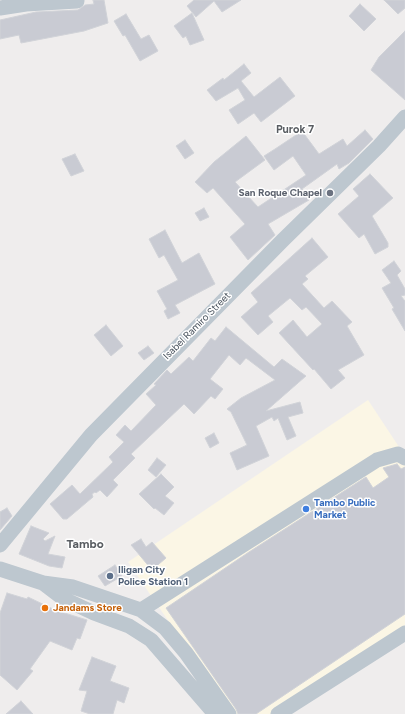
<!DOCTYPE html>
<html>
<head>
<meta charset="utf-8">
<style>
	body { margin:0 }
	canvas { display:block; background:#efeded }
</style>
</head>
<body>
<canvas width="405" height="714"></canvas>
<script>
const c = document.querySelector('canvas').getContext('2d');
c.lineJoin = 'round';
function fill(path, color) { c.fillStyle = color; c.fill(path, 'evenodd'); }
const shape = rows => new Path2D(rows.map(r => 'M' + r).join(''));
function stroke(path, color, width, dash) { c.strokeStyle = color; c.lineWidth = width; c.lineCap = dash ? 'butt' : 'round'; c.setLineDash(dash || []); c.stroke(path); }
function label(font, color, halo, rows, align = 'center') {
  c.font = font + ' Figtree,sans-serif'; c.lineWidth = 3; c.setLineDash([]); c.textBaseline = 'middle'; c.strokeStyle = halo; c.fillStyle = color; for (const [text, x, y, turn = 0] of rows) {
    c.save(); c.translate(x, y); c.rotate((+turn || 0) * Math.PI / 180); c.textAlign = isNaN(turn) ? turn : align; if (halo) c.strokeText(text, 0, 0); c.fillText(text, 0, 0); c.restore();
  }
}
fill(shape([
	[368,400,405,456,405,625,273,714,232,714,128,562]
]), '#fbf6e5');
const building = shape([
	[93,0,104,0,108,23,84,31,21,43,19,35,0,39,0,20,36,12,78,10,85,5,94,4,93,0],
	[194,0,241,0,222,12,214,1,196,17,187,6,194,0],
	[384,0,405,0,405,8,398,14,384,0],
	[360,4,376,19,364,31,349,16,360,4],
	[192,13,204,40,190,45,186,36,183,38,174,26,192,13],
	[126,14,141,39,149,35,158,51,140,61,125,35,123,36,114,21,126,14],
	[405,31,405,100,371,70,379,57,405,31],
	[244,64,251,73,241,81,254,97,280,77,295,96,261,122,254,113,238,124,229,110,245,100,238,88,216,101,207,90,223,78,224,80,244,64],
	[365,130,373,139,349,163,339,169,337,164,302,189,309,200,268,224,275,235,248,260,230,237,245,224,213,188,207,193,195,182,214,162,246,136,265,160,235,182,258,207,306,175,293,156,274,170,264,156,275,149,302,131,319,154,343,139,347,146,365,130],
	[185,140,194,153,185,159,176,146,185,140],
	[75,154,84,171,71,176,62,159,75,154],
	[370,174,393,198,372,216,388,243,388,247,375,254,364,234,359,238,338,214,359,196,353,189,370,174],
	[204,208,209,217,200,221,195,213,204,208],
	[165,230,182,263,199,253,215,284,175,305,180,313,168,319,164,311,167,309,157,291,178,280,164,255,159,258,149,239,165,230],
	[312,238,328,257,305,276,308,279,302,284,324,308,332,301,352,322,347,326,364,355,338,370,345,378,331,389,314,369,313,370,279,333,293,320,307,337,322,324,306,307,302,310,290,298,268,316,273,322,258,335,241,317,258,302,251,293,312,238],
	[394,261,401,271,397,275,405,289,405,295,401,296,405,301,405,331,392,309,394,308,382,288,391,283,382,270,394,261],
	[106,325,123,346,111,356,94,335,106,325],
	[226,327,274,367,282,359,306,376,266,411,300,402,303,413,288,417,296,436,287,440,278,418,274,421,272,417,256,426,269,456,237,470,230,453,247,445,231,412,227,409,241,398,275,380,246,358,240,365,229,355,210,379,223,389,215,399,211,396,194,414,184,404,131,454,135,458,113,480,118,485,107,497,100,490,96,493,95,492,92,494,93,497,67,519,63,519,50,504,72,485,80,494,113,462,109,457,124,442,116,435,125,425,131,431,156,405,146,394,156,385,154,384,167,370,171,374,189,357,193,361,211,338,215,341,226,327],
	[148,346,154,353,144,360,138,353,148,346],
	[214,433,219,443,210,448,205,438,214,433],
	[157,458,166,465,156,477,148,470,157,458],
	[397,464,401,469,405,467,405,614,256,714,238,714,236,709,166,608,249,552,366,477,373,488,389,477,383,468,397,464],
	[161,474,174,487,165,496,174,503,164,515,155,508,154,509,139,494,161,474],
	[7,508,12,516,0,530,0,512,7,508],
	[31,526,49,533,43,539,45,541,55,536,48,554,65,557,62,568,49,566,19,554,31,526],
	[141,539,146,547,152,542,166,558,152,570,131,545,141,539],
	[115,565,122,576,105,586,98,576,115,565],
	[7,593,27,599,28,597,55,610,87,620,80,639,77,638,72,650,50,641,30,669,33,671,17,690,0,675,0,613,7,593],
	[92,657,116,666,110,681,129,688,124,703,117,700,113,714,90,714,81,711,87,691,79,690,92,657],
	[21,701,33,714,6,714,21,701]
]);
fill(building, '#c9cbd3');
stroke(building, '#d1d3d8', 1);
stroke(shape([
	[0,8,26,4,77,1],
	[0,545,91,435,283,240,379,146,405,117],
	[0,569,43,583,73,587,141,610,165,628,186,653,229,714],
	[43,583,64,599,94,613,129,626,151,640,215,714],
	[141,610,377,460,398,454,405,458],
	[278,714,405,633]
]), '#bdc7cf', 15);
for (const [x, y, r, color] of [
	[330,193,4,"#6b7280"],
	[306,509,4,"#3f7fe0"],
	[110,576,4,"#5c6f8a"],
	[45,608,4,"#e8710a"]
]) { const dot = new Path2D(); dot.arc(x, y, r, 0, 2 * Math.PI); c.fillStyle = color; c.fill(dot); stroke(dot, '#fff', 1.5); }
label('bold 10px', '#5b616d', '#fff', [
	["San Roque Chapel",322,193]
], 'right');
label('10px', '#454f5a', '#fff', [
	["Isabel Ramiro Street",197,326,-45]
]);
label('bold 10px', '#366cbe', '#fff', [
	["Tambo Public",314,503],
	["Market",314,515]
], 'left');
label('bold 10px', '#4e5e75', '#fff', [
	["Iligan City",118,570],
	["Police Station 1",118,582]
], 'left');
label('bold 10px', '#c56008', '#fff', [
	["Jandams Store",53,608]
], 'left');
label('bold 11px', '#595d62', '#fff', [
	["Purok 7",295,130]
]);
label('bold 12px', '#595d62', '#fff', [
	["Tambo",85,544]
]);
</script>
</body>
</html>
